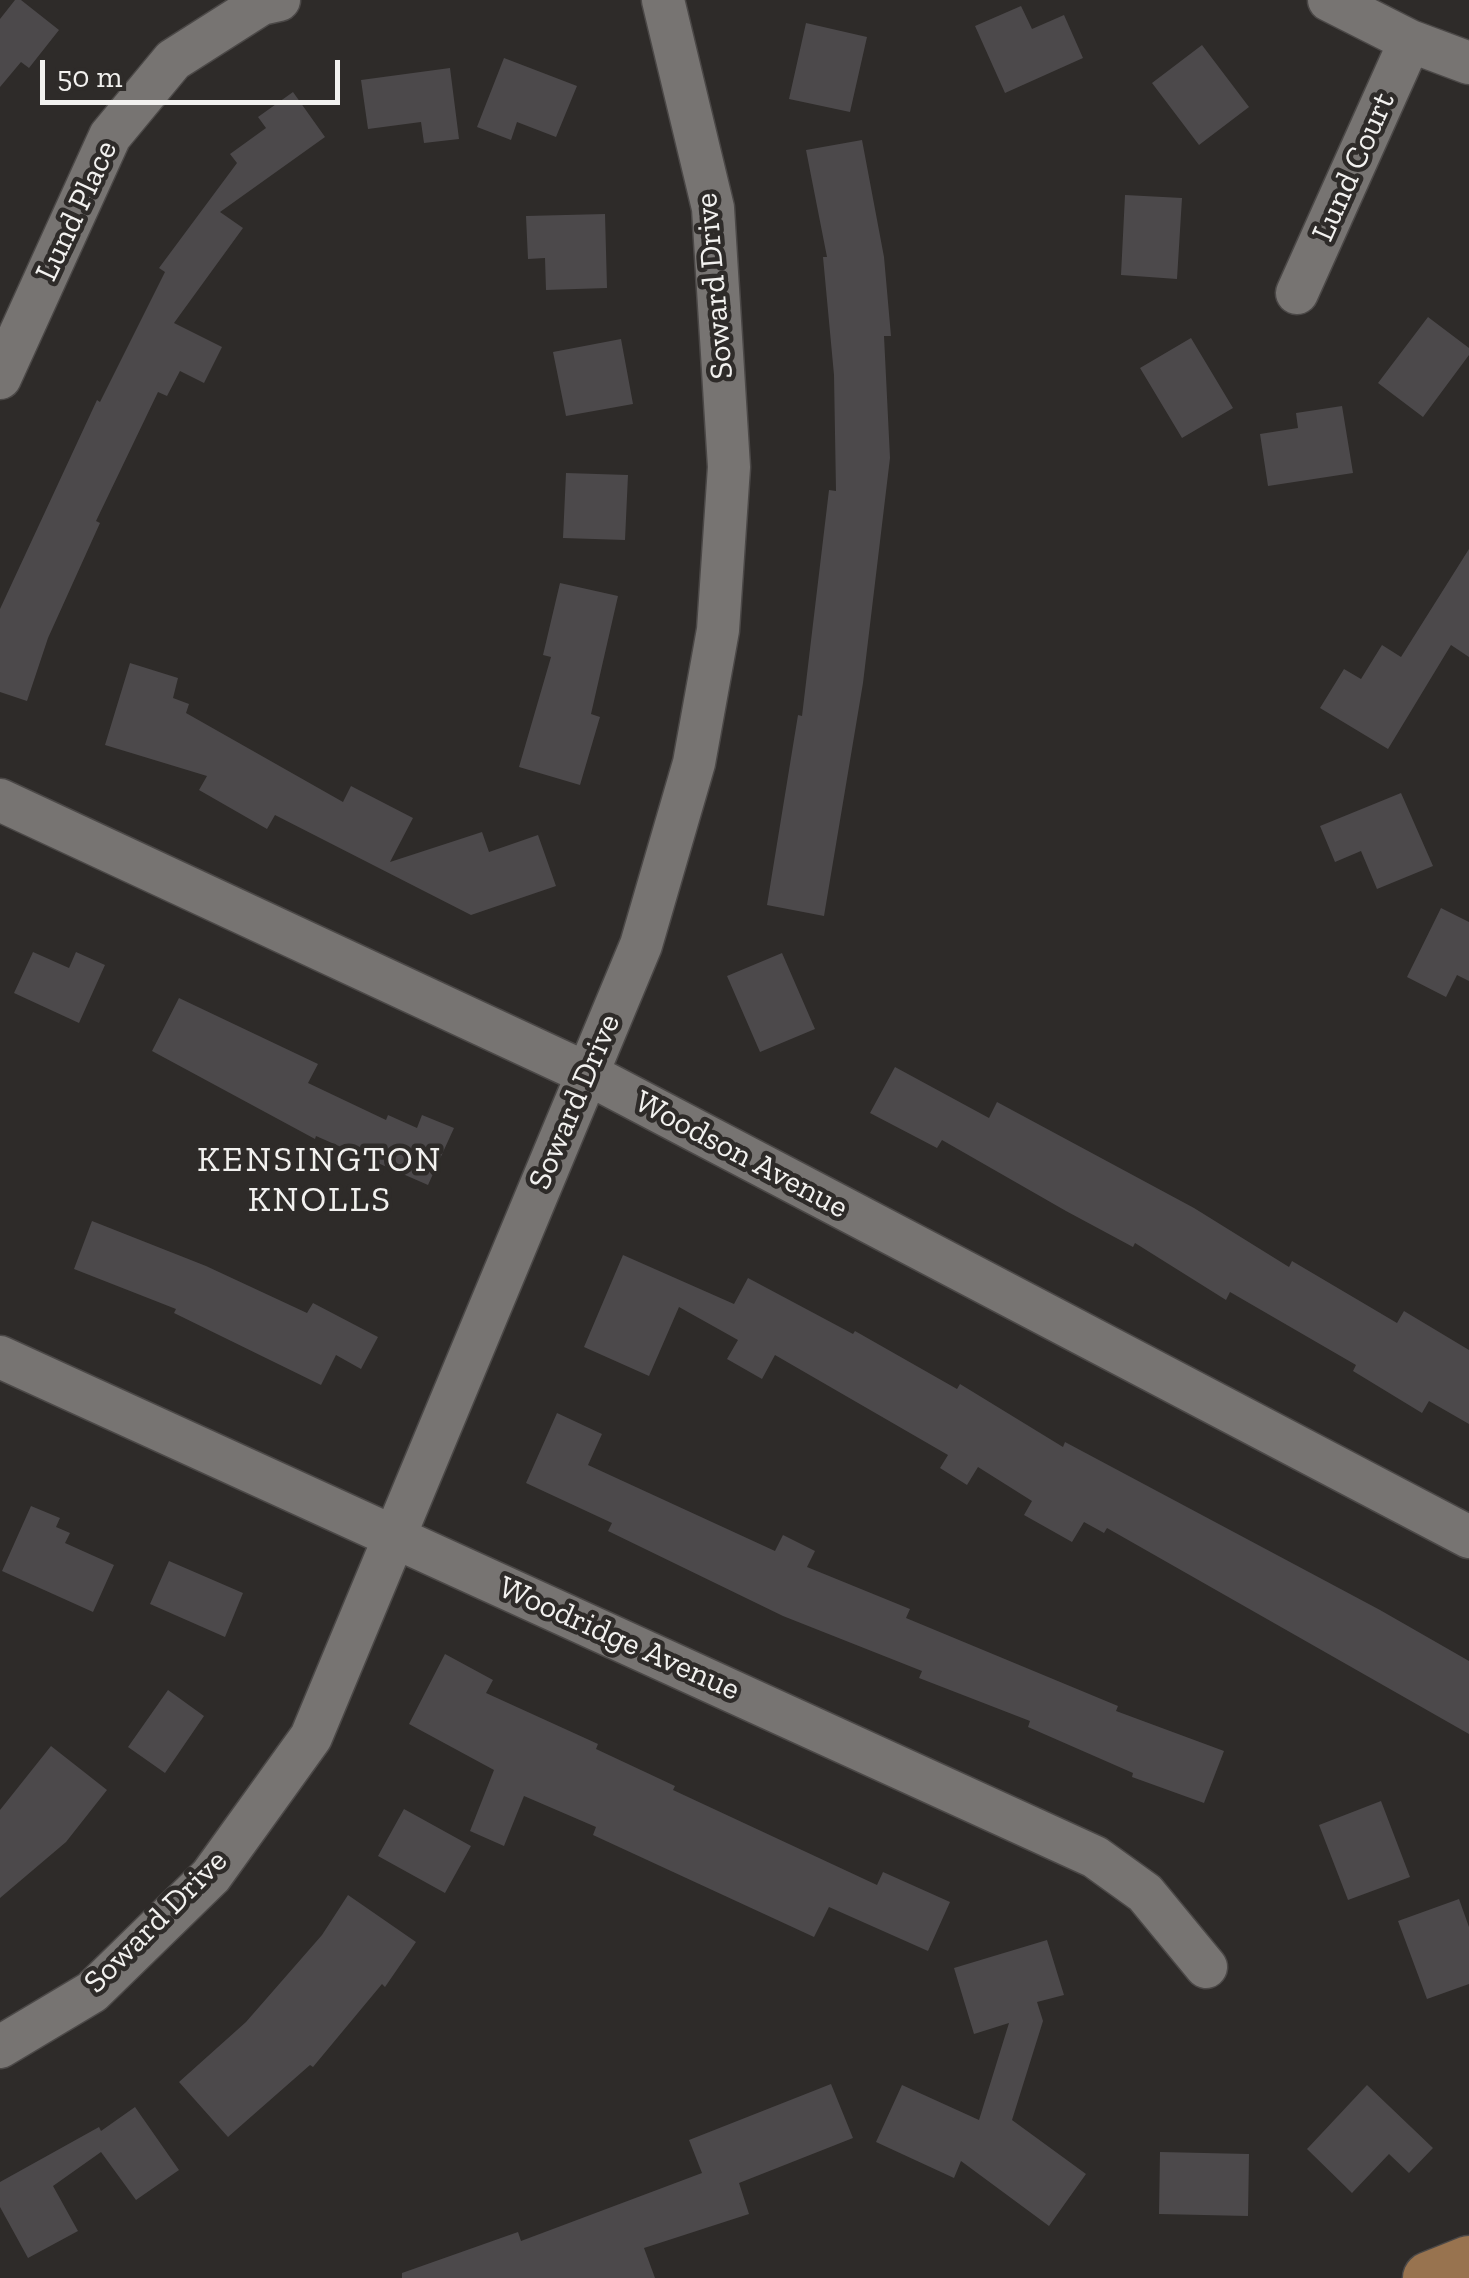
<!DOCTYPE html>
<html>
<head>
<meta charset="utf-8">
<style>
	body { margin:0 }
	#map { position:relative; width:1469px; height:2278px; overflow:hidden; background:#2e2b29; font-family:"Zilla Slab",serif }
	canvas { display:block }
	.scale { position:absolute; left:40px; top:60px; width:300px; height:45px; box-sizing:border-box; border:5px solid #f2f1ef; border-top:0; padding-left:12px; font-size:30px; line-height:35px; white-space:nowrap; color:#f2f1ef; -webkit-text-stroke:8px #2e2b29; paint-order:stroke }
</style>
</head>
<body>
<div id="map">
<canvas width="1469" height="2278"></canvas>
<div class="scale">50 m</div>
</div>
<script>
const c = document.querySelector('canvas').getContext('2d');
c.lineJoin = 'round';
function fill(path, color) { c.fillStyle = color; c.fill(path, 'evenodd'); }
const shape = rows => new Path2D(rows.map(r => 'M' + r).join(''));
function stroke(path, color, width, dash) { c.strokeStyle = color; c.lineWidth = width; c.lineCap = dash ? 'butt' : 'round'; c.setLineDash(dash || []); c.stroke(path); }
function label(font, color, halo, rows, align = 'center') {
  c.font = font + ' "Zilla Slab",serif'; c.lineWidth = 9; c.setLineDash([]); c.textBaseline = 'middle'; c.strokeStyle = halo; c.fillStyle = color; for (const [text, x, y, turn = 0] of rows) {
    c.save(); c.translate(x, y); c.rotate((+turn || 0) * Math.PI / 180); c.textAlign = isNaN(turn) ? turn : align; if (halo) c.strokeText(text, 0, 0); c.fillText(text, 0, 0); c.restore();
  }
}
fill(shape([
	[15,0,21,0,59,30,29,68,21,62,0,87,0,19],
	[1021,6,1032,29,1064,15,1083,58,1005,93,975,26],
	[806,23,867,37,850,112,789,99],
	[1202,45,1249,107,1199,145,1152,83],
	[504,58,577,86,556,137,517,122,511,140,477,127],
	[450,68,459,139,424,143,421,122,368,129,361,80],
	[293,92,325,137,220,212,243,228,174,323,222,347,204,383,180,371,167,396,158,392,96,521,100,523,48,638,27,701,0,692,0,609,97,400,100,402,165,272,159,268,237,163,230,154,266,128,258,117],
	[862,140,884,257,891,336,884,336,890,458,863,683,824,916,767,905,798,715,802,716,829,490,836,491,834,375,823,257,827,257,806,150],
	[1125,195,1182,198,1177,279,1121,275],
	[605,214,607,288,546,290,545,258,528,259,526,216],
	[1428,317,1469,348,1469,355,1423,417,1378,383],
	[1191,338,1233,408,1182,438,1140,368],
	[621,339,633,404,566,416,553,352],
	[1342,406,1353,473,1268,486,1260,434,1298,428,1296,413],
	[566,473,628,475,625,540,563,538],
	[1469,549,1469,657,1451,645,1388,749,1320,708,1344,669,1361,679,1382,645,1401,657],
	[560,583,618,596,591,714,600,717,580,785,519,767,551,657,543,655],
	[130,663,178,678,173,698,189,704,186,713,343,802,351,786,413,818,390,862,482,832,489,852,538,835,556,886,471,915,275,815,267,829,199,790,207,776,105,745],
	[1401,793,1433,866,1377,889,1361,851,1335,862,1320,826],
	[1441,908,1469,922,1469,981,1457,975,1446,997,1407,977],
	[33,952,69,968,76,952,105,965,79,1023,14,993],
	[782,953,815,1029,760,1052,727,976],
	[179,998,318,1064,308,1083,386,1120,388,1115,417,1128,422,1115,454,1128,428,1185,316,1136,315,1139,152,1051],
	[895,1067,989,1118,997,1102,1194,1208,1289,1267,1292,1261,1397,1323,1404,1311,1469,1350,1469,1424,1429,1401,1422,1413,1353,1371,1356,1365,1230,1292,1226,1300,1135,1243,1133,1247,1066,1211,942,1140,937,1148,870,1113],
	[92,1221,206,1266,307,1313,313,1303,378,1337,361,1369,336,1355,321,1385,174,1313,176,1309,74,1269],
	[623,1255,734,1304,748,1278,853,1334,855,1331,957,1389,960,1384,1063,1447,1065,1442,1380,1610,1469,1661,1469,1734,1107,1528,1104,1533,1084,1522,1072,1542,1024,1515,1032,1501,978,1467,967,1485,940,1468,948,1455,775,1355,762,1379,727,1359,738,1340,679,1307,649,1376,584,1347],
	[557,1413,602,1434,588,1465,775,1551,783,1535,815,1551,807,1567,910,1609,906,1618,1118,1706,1116,1711,1224,1751,1204,1803,1132,1777,1133,1773,1028,1727,1030,1721,919,1678,922,1671,783,1616,608,1531,612,1523,526,1483],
	[31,1506,60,1518,56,1527,70,1533,65,1543,114,1565,93,1612,2,1571],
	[169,1561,243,1593,225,1637,150,1604],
	[445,1654,493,1680,486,1693,598,1744,596,1749,675,1786,673,1790,877,1885,883,1872,950,1902,928,1951,829,1907,814,1937,593,1835,596,1827,524,1796,504,1846,470,1831,494,1770,409,1724],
	[168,1690,204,1716,165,1773,128,1747],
	[51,1746,107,1790,66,1842,0,1898,0,1810],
	[1381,1801,1410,1877,1348,1900,1319,1825],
	[404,1809,471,1846,445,1893,378,1856],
	[348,1895,416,1942,385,1987,382,1984,313,2067,310,2065,228,2137,179,2082,246,2022,322,1935],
	[1459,1899,1469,1927,1469,1984,1427,1999,1398,1921],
	[1047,1940,1064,1995,1037,2002,1043,2021,1012,2120,1086,2174,1049,2226,961,2161,954,2178,876,2142,902,2085,979,2120,1009,2023,974,2034,954,1968],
	[831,2084,853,2138,739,2183,749,2214,644,2248,655,2278,402,2278,402,2273,518,2232,521,2241,702,2173,689,2140],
	[1367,2085,1433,2148,1409,2173,1389,2154,1352,2193,1307,2149],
	[135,2107,179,2170,136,2200,101,2152,53,2186,78,2231,28,2258,0,2207,0,2182,99,2127,101,2131],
	[1160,2152,1249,2154,1248,2216,1159,2214]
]), '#4c494b');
const minor = shape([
	[1329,0,1410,41,1469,63],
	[1297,293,1410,41],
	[0,378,110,136,173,60,261,4,279,0],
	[0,800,586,1073,1469,1537],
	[0,1357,1095,1857,1145,1893,1206,1967],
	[0,2047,92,1992,211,1876,311,1737,641,945,694,763,718,630,729,467,713,208,663,0]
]);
const major = shape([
	[1429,2278,1469,2262]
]);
stroke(minor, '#4b4847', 45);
stroke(major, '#4b4847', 55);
stroke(minor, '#777472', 42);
stroke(major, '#98734f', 52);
label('32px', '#f2f1ef', '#2e2b29', [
	["Lund Court",1354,167,-66],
	["Lund Place",77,211,-65],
	["Soward Drive",715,286,-95],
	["Soward Drive",575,1102,-67],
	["Woodson Avenue",741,1155,28],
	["Woodridge Avenue",619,1639,24],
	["Soward Drive",156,1922,-45]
]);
c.letterSpacing = '2.5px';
label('35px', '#f2f1ef', '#2e2b29', [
	["KENSINGTON",320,1161],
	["KNOLLS",320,1201]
]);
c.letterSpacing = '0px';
</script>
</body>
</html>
